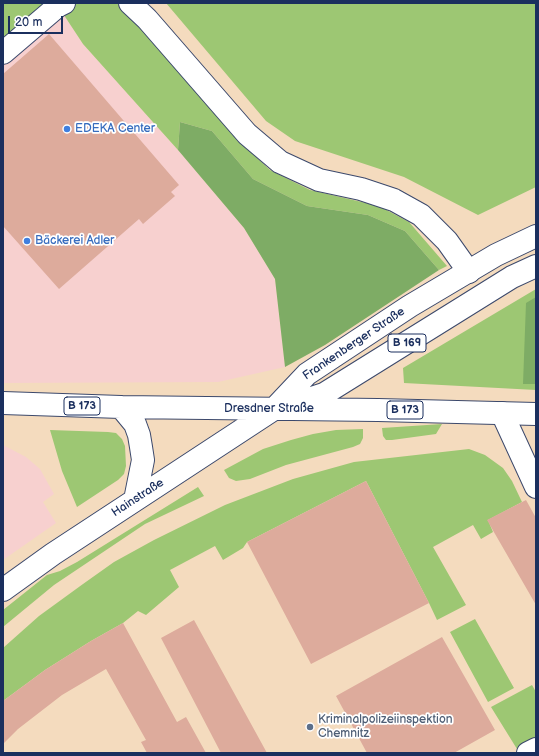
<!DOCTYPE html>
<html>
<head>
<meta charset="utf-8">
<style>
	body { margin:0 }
	#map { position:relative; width:539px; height:756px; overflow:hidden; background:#f4dbbe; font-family:"Balsamiq Sans",sans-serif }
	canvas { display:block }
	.frame { position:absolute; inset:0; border:4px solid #1b2f5e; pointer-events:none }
	.scale { position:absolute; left:8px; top:16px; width:55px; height:18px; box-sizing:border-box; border:2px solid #1b2f5e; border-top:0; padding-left:5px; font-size:12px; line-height:14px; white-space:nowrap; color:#1b2f5e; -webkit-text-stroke:3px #fff; paint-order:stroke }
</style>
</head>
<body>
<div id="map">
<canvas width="539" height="756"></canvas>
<div class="frame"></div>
<div class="scale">20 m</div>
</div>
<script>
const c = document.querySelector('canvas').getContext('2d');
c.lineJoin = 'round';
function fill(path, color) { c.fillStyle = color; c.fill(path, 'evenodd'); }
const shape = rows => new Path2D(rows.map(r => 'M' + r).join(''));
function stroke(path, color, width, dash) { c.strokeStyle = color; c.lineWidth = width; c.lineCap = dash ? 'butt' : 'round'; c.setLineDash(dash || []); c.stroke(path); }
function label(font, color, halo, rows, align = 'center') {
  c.font = font + ' "Balsamiq Sans",sans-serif'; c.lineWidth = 3.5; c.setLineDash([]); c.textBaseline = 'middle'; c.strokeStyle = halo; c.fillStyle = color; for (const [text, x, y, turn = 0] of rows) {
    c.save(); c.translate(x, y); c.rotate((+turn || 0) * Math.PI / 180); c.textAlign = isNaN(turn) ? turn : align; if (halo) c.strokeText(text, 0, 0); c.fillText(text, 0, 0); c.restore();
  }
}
fill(shape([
	[58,6,83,44,178,150,244,228,275,279,285,367,218,382,3,383,3,53],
	[3,445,26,457,40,469,54,494,43,502,56,523,3,560]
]), '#f7d0cf');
fill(shape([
	[3,3,130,3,147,19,231,133,270,170,310,190,379,206,409,222,447,266,439,270,405,231,368,215,307,206,253,179,212,131,180,122,178,150,83,44,58,6,3,53],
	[166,3,536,3,536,187,478,215,404,177,295,141,266,121],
	[536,289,536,390,404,383,403,368],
	[442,424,436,434,392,440,386,440,383,436,382,428],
	[363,429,363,438,360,444,353,447,286,465,250,479,236,481,229,478,224,470,263,449,291,440,313,434,336,430],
	[50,430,108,432,116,433,122,439,125,446,126,466,124,474,118,480,77,507,62,471],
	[469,449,485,455,503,468,512,481,522,502,488,520,493,532,481,539,473,525,433,547,466,605,437,620,429,603,366,481,247,542,243,548,223,560,215,546,170,570,179,587,146,615,138,611,123,623,91,641,45,670,3,701,3,648,39,616,83,584,114,562,154,540,225,505,293,479,354,462],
	[198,487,204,496,145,524,54,585,3,627,3,610,47,575,60,571,77,562],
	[475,619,514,688,488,702,450,632],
	[532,685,536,692,536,740,517,749,491,707]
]), '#9dc773');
fill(shape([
	[180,122,212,131,253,179,307,206,368,215,405,231,439,270,325,345,285,367,275,279,244,228,178,150],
	[536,297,536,384,523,384,526,303]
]), '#7eac65');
fill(shape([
	[49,34,179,185,171,192,175,196,143,224,139,219,59,289,3,226,3,74],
	[366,481,429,603,311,664,247,542],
	[526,500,536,518,536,605,487,520],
	[194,620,267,753,221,753,161,638],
	[123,623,177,722,186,717,206,753,147,753,141,742,146,740,106,669,62,695,18,729,3,744,3,701,45,670,91,641],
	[442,637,495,730,454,753,367,753,336,696]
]), '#ddab9c');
const minor = shape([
	[130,3,147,19,247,134,280,162,319,180,361,189,394,200,421,215,447,241,469,272],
	[3,53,58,6,64,3],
	[502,413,536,487],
	[528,753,536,749]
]);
const major = shape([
	[3,403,121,407,378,410,536,414],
	[297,403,324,394,512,277,536,266],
	[121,407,135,424,139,435,141,447,143,460,135,500],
	[3,590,53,554,274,409,307,374,410,306,496,255,536,236]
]);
stroke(minor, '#3c496c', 24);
stroke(major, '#3c496c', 24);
stroke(minor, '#fff', 22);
stroke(major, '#fff', 22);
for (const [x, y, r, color] of [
	[67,129,4,"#3f7fe0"],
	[27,241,4,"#3f7fe0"],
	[310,727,4,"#5c6f8a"]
]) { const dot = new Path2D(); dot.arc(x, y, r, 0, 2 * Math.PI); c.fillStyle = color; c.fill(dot); stroke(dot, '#fff', 1.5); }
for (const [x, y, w] of [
	[407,343,38],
	[82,406,36],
	[405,410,36]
]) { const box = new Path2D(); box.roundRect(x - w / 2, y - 9, w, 18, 3); c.fillStyle = '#fff'; c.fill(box); stroke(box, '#1b2f5e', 1); }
label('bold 11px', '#1b2f5e', null, [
	["B 169",407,343],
	["B 173",82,406],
	["B 173",405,410]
]);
label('12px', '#366cbe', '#fff', [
	["EDEKA Center",75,129],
	["Bäckerei Adler",35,241]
], 'left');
label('12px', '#1b2f5e', '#fff', [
	["Frankenberger Straße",354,344,-34],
	["Dresdner Straße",269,409],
	["Hainstraße",138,498,-33]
]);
label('12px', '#4e5e75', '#fff', [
	["Kriminalpolizeiinspektion",318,720],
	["Chemnitz",318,734]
], 'left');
</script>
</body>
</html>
